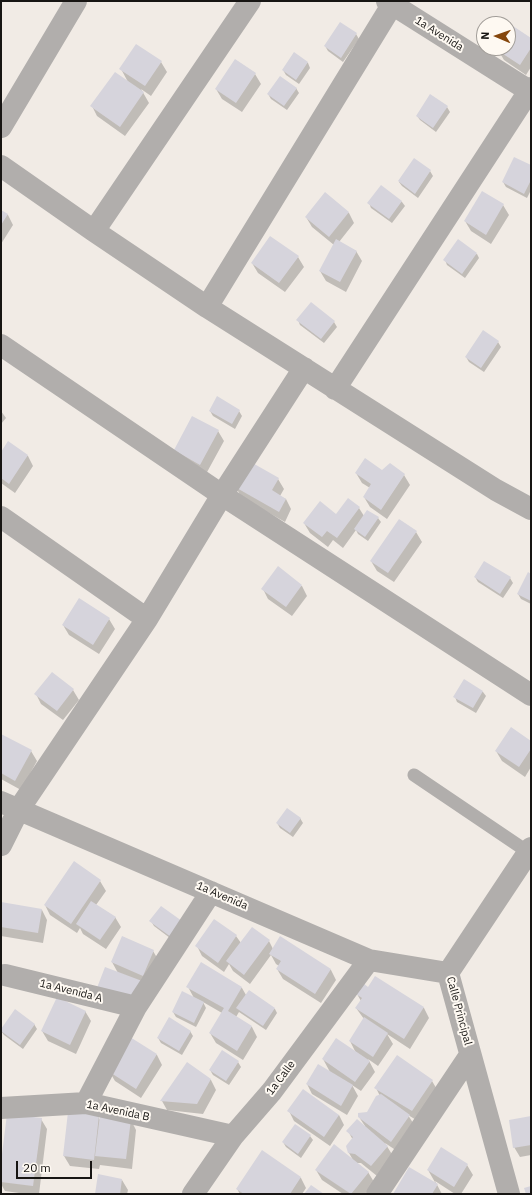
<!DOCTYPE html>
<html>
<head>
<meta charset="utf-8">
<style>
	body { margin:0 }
	#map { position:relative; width:532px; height:1195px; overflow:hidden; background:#f1ebe5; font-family:"IBM Plex Sans",sans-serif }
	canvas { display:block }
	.frame { position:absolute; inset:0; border:2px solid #171513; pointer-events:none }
	.north { position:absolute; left:476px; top:16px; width:40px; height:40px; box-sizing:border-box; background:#fef9f2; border:1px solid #a29e99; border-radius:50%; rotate:272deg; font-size:11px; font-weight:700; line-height:16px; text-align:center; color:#171513 }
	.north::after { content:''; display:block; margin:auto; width:14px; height:18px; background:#85460c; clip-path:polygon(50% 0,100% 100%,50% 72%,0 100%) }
	.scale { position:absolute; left:16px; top:1161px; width:76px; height:18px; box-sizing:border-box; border:2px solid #171513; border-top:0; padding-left:5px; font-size:12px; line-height:14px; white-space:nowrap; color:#171513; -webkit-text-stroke:3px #fef9f2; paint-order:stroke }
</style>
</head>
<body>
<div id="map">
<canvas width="532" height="1195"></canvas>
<div class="frame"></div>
<div class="north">N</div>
<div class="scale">20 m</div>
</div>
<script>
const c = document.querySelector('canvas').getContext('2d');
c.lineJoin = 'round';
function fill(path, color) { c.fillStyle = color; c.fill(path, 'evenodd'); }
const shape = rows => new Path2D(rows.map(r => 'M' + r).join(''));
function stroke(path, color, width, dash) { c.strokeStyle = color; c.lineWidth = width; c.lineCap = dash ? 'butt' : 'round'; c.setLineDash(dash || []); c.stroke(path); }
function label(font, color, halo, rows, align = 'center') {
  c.font = font + ' "IBM Plex Sans",sans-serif'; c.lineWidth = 4; c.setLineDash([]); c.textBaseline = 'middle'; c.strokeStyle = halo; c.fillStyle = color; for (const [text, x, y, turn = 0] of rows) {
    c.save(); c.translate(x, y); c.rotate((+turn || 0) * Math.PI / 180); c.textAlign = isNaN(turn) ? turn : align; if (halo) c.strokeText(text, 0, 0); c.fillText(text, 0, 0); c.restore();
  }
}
fill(shape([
	[356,34,359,39,343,62,328,51,325,46],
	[508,35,531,39,531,67,526,75,504,60,498,50,500,48,508,48],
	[294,53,308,63,310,68,299,84,286,75,283,70],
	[161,62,167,72,151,96,141,89,149,103,125,136,97,116,92,106,128,82,121,69],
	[255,74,261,84,242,112,222,99,216,89],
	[296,88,299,93,287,110,271,99,268,94],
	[447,107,450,112,436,132,420,120,417,116],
	[531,167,531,190,527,198,506,187,503,182],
	[430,171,433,176,418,198,402,186,399,182],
	[381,186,402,202,405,206,392,223,371,208,369,203],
	[325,193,349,213,354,223,339,242,356,251,362,261,346,292,326,281,320,271,334,245,312,227,306,217],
	[503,205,509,215,491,244,471,231,465,221],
	[1,211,8,215,13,225,1,244],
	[477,254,479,258,465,278,447,265,445,260],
	[298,257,304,267,285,292,258,273,252,263],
	[298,320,334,322,337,327,324,343,300,325],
	[498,342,501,347,484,372,469,362,466,357],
	[1,411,6,418,1,424],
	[210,411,239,411,242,416,235,429,213,416],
	[218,431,224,441,206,474,175,450],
	[9,443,28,456,33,466,15,493,1,483,1,454],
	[382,471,404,475,410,485,387,519,370,507,364,497,370,488,362,483,356,473],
	[278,479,284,489,280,496,286,499,291,509,285,522,241,497,236,487],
	[348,499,359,508,364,516,378,518,381,522,368,541,358,534,356,530,343,548,333,540,328,547,310,533,304,523,337,515],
	[416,532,422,542,394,582,377,571,371,561],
	[484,562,510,578,513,583,503,598,478,582,475,577],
	[531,575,531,604,521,599,518,594],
	[302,586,307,596,292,616,268,599,263,589],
	[109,619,115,629,99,654,69,635,63,625],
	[464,681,483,692,486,696,476,713,457,702,455,697],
	[73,690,79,700,63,720,41,704,36,694],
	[1,735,31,751,37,761,21,790,1,779],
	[531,743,531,767,525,777,502,761,496,751],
	[300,818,303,823,293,837,280,828,277,823],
	[100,881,106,891,96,905,115,917,121,927,106,949,83,934,80,928,77,933,50,915,45,905],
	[1,903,42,910,47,920,43,943,1,936],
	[151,921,182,922,174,941,154,926],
	[236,936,241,943,269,941,273,949,281,938,331,970,336,980,321,1003,283,979,277,969,279,966,276,964,271,955,250,984,233,971,229,964,224,972,202,956,197,946],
	[123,937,153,951,159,961,149,986,118,973,112,962],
	[201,964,242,988,246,995,275,1009,277,1013,266,1030,239,1012,236,1017,252,1027,257,1037,243,1060,216,1043,210,1033,222,1013,203,1002,206,1008,196,1027,176,1017,173,1012,194,998,188,987],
	[375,977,424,1008,429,1018,410,1049,387,1034,393,1044,378,1066,368,1059,375,1072,361,1091,352,1085,358,1096,347,1115,312,1094,307,1084,330,1072,323,1059,356,1053,350,1041,364,1019,356,1008,361,1001,357,994,369,988],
	[85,1011,91,1021,76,1054,48,1041,42,1031],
	[34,1024,37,1029,23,1049,4,1035,1,1031],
	[190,1031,193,1036,182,1055,161,1043,158,1038],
	[130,1038,157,1055,162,1065,141,1098,115,1081,109,1071],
	[238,1062,241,1067,229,1085,213,1075,210,1070],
	[187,1064,211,1080,216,1090,203,1114,167,1110,162,1101],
	[432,1081,438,1091,418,1121,408,1115,415,1126,397,1151,385,1143,393,1156,377,1176,361,1163,357,1163,368,1172,374,1182,365,1194,343,1194,322,1180,316,1170,353,1160,349,1153,353,1140,348,1131,365,1126,359,1117,367,1113,380,1096,376,1088],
	[289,1111,339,1115,344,1125,330,1146,294,1121],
	[69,1113,98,1116,100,1120,131,1120,136,1130,132,1169,100,1165,99,1169,70,1166,64,1156],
	[531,1117,531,1155,520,1157,514,1147],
	[41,1119,47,1129,39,1194,26,1194,5,1191,1,1184,1,1170],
	[310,1136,313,1140,301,1158,286,1147,283,1142],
	[263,1152,301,1178,306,1188,302,1194,240,1194,237,1189],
	[467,1165,473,1175,461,1194,455,1194,435,1181,442,1194,394,1194,436,1184,428,1170],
	[122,1180,128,1190,127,1194,96,1194]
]), '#0003');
fill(shape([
	[340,22,357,33,341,58,324,46],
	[513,26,531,38,531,48,520,65,497,50,498,48,508,48,508,33],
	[136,44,162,61,145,86,119,69],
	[294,52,308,62,296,80,282,70],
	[235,59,256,73,236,103,215,89],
	[115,72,144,92,120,127,90,106],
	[280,76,297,88,284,106,267,94],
	[430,94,448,106,433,128,416,116],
	[514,157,531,165,531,180,524,194,502,182],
	[414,158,431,170,415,194,398,181],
	[381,185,402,201,389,219,367,203],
	[482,191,504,204,486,235,464,221],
	[325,192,349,212,329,237,305,217],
	[1,210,8,214,1,225],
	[270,236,299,256,279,283,251,263],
	[336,239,357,251,340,282,319,271],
	[458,239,477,253,462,274,443,260],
	[311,302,335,321,321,339,296,320],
	[483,330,499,341,481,368,465,357],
	[217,396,240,410,232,424,209,411],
	[192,416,219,430,200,465,174,450],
	[8,441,28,455,9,484,1,478,1,452],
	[365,458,382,470,390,463,405,474,381,510,363,497,371,484,355,473],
	[249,461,279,478,272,490,286,499,279,512,235,487],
	[348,498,360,507,337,538,327,531,322,537,303,523,320,501,336,514],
	[367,510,379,517,365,537,354,529],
	[399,519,417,531,388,573,370,561],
	[484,561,511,577,500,594,474,577],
	[278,566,302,585,286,607,261,589],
	[528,572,531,574,531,601,517,594],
	[79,598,110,618,93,645,62,625],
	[52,672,74,689,57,711,34,694],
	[464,679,483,691,473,708,453,697],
	[511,727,531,741,531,749,519,767,495,751],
	[1,734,32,750,15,781,1,773],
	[287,808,301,818,290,833,276,823],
	[74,861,101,880,71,924,44,905],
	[91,901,116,917,100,940,76,924],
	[1,902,42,909,38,933,1,927],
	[161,906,182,921,171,937,149,921],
	[214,919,237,935,218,963,195,946],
	[252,927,270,940,244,975,226,961],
	[122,936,154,950,143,976,111,962],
	[280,936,331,969,315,994,276,969,281,961,269,954],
	[201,962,242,987,228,1011,252,1026,237,1051,209,1033,224,1008,186,987],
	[105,967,142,981,132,1007,95,993],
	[375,976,424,1007,404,1039,355,1008,362,998,356,994,363,983,368,987],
	[249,990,275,1008,263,1026,236,1008],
	[182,991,204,1002,194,1023,172,1012],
	[57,997,86,1011,70,1045,41,1031],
	[15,1009,35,1024,20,1045,1,1031,1,1029],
	[169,1017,191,1031,179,1051,157,1038],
	[364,1017,388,1033,373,1057,349,1041],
	[130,1037,157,1054,136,1089,108,1071],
	[336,1038,370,1061,355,1082,322,1059],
	[222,1050,239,1061,226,1081,209,1070],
	[397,1055,433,1080,412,1111,374,1088],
	[187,1062,211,1079,197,1104,160,1101],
	[318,1064,353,1085,341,1106,306,1084],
	[303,1089,339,1115,324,1137,287,1111],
	[381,1094,410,1115,391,1142,358,1117,358,1113,367,1112,376,1096],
	[68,1112,99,1115,94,1160,63,1156],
	[7,1114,42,1118,33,1186,1,1182,1,1162],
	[100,1115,131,1119,126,1159,95,1156],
	[531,1116,531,1145,513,1148,509,1120],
	[357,1119,388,1146,371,1166,355,1154,348,1153,346,1146,353,1137,346,1131],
	[295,1124,311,1135,298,1154,282,1142],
	[334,1144,369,1172,351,1194,315,1170],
	[441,1147,468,1164,454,1187,427,1170],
	[262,1150,301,1177,290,1194,244,1194,236,1189],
	[409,1167,438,1184,432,1194,393,1194],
	[98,1174,122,1179,120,1194,95,1194],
	[311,1185,324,1194,304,1194],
	[531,1186,531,1194,526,1194,524,1188]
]), '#d6d4dc');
stroke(shape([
	[414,775,528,852]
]), '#b1aeac', 13);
stroke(shape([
	[387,1,531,92],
	[1,127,76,1],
	[1,166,94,231,207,307,496,490,531,509],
	[94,231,250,1],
	[207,307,392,5],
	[1,345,222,495,531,695],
	[335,389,531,88],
	[1,517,147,619],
	[1,802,369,960,448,973],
	[1,845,19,809,147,619,222,495,304,368],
	[5,975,136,1007],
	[86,1103,136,1007,211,892],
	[1,1108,86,1103,233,1136],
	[193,1194,233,1136,272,1091,369,960],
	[377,1194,470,1055],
	[509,1194,448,973,531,848]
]), '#b1aeac', 22);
label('11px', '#171513', '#fef9f2', [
	["1a Avenida",439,34,32],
	["1a Avenida",222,896,23],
	["1a Avenida A",71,991,14],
	["Calle Principal",459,1011,75],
	["1a Calle",281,1078,-53],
	["1a Avenida B",118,1111,12]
]);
</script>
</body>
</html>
